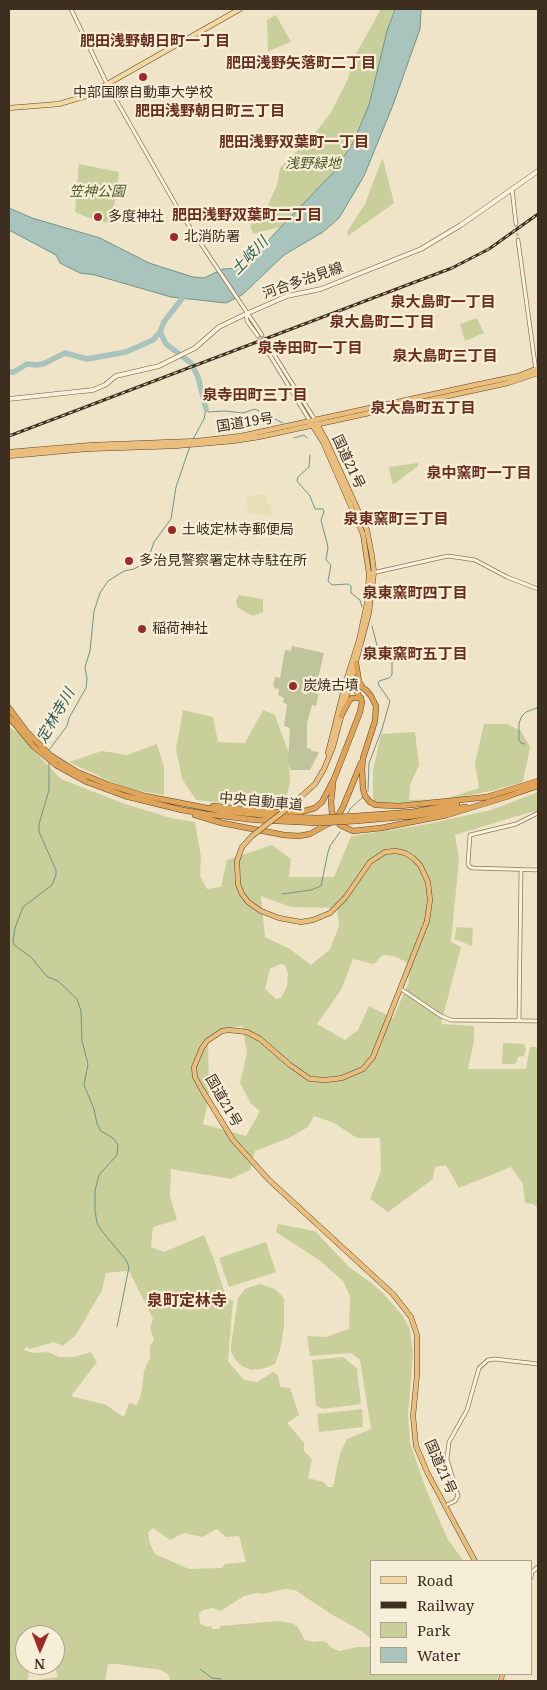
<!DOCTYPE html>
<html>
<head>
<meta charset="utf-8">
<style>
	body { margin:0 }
	#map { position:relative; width:547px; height:1690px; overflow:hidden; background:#f0e4c8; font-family:"Noto Serif",serif }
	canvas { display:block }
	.frame { position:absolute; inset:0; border:10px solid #3d2e20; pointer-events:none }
	.legend { position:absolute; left:370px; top:1560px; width:162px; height:115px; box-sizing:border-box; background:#f7eed8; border:1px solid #ada18e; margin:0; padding:6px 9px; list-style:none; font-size:15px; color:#3d2e20 }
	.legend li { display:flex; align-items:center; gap:10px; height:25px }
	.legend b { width:25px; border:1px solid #ada18e }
	.north { position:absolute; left:15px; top:1625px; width:50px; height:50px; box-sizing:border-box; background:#f7eed8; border:1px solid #ada18e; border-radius:50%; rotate:181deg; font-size:14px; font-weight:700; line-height:20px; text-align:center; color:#3d2e20 }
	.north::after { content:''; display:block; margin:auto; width:18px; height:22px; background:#9e2a2b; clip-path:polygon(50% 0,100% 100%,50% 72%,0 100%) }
</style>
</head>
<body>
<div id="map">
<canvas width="547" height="1690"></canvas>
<div class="frame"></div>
<ul class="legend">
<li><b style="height:6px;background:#f3d9a0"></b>Road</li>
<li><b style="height:6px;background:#3d2e20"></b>Railway</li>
<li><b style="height:14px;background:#c9cf9b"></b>Park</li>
<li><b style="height:14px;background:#a9c4bc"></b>Water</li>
</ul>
<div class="north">N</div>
</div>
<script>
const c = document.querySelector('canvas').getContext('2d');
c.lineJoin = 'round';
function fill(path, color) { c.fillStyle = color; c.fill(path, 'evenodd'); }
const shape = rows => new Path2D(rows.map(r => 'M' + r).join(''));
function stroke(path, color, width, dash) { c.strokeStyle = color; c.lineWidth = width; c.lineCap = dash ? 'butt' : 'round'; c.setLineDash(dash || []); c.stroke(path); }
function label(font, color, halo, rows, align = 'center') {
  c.font = font + ' "Noto Serif","Noto Sans JP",serif'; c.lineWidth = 4.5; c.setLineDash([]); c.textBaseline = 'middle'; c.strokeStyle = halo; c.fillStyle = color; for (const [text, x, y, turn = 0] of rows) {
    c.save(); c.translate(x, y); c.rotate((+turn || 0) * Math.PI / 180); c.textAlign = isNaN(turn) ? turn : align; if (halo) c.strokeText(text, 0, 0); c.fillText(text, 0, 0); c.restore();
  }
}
fill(shape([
	[265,494,273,516,250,513,246,504,248,497]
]), '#e6deb5');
fill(shape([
	[381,9,395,9,392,14,382,66,373,88,370,106,347,158,284,226,253,234,250,226,267,207,277,185,280,168,314,134,330,114,347,81,356,54],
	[276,15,291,42,269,51,268,50,267,20],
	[382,159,383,159,394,203,348,236,347,232,365,204],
	[79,164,119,172,117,193,109,223,92,219,75,212],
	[477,318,484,333,465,341,460,324],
	[418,463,418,466,394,484,392,483,389,467],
	[239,595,263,599,263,612,253,616,238,608,236,601],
	[183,710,213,717,218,742,245,743,263,710,275,715,289,754,290,782,285,803,233,804,196,800,182,779,176,749],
	[484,724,507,724,521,731,530,747,523,782,491,791,446,800,409,803,373,802,373,771,381,734,415,732,419,765,410,785,409,800,445,799,479,788,475,763],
	[9,727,19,733,29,746,61,779,125,804,171,818,195,822,201,857,200,876,207,889,221,887,227,860,272,845,291,859,289,877,334,877,351,836,423,825,491,810,538,792,538,813,534,811,455,835,459,860,451,942,461,947,441,1024,474,1026,474,1041,468,1069,526,1069,530,1047,538,1047,538,1208,533,1204,525,1203,523,1184,511,1167,459,1188,446,1165,435,1167,433,1179,388,1212,370,1199,381,1171,380,1138,357,1138,334,1123,314,1116,308,1127,289,1138,255,1151,250,1170,231,1179,171,1169,170,1196,177,1220,153,1227,151,1247,164,1252,204,1235,213,1257,226,1297,233,1301,228,1361,244,1380,257,1382,273,1372,278,1375,280,1387,290,1388,299,1415,287,1423,304,1443,304,1451,312,1459,308,1478,323,1482,328,1487,333,1487,340,1453,347,1439,371,1429,360,1360,351,1353,310,1356,307,1336,326,1337,349,1329,350,1296,343,1281,319,1260,276,1232,278,1224,315,1231,349,1267,369,1281,383,1293,402,1315,410,1329,413,1354,408,1415,410,1443,426,1489,448,1540,464,1561,371,1561,371,1639,363,1632,331,1614,295,1590,285,1589,263,1594,256,1593,244,1596,221,1611,213,1608,204,1610,199,1613,200,1623,206,1627,211,1626,212,1629,219,1629,221,1626,278,1621,292,1623,297,1626,305,1640,314,1642,321,1641,326,1642,332,1648,339,1651,357,1647,371,1647,371,1674,498,1674,497,1681,170,1681,169,1675,161,1670,116,1664,108,1664,105,1681,9,1681],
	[261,896,291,907,337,908,339,926,330,949,311,965,290,949,265,937],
	[383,955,393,956,407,962,409,982,393,1018,369,1006,358,1030,345,1040,317,1024,341,990,353,959,374,964],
	[280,964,285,965,288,974,287,986,281,998,276,999,265,989,270,969],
	[242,1025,247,1053,240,1083,251,1104,260,1111,246,1136,203,1124,209,1096,208,1039],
	[129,1271,153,1319,150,1327,154,1340,150,1346,150,1358,144,1371,141,1395,137,1405,129,1403,124,1417,106,1405,71,1396,97,1362,91,1352,74,1357,59,1357,48,1352,34,1353,24,1350,26,1347,30,1349,54,1342,63,1346,76,1335,102,1290,106,1273],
	[153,1528,170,1540,184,1533,202,1537,217,1529,226,1537,239,1536,246,1562,225,1564,222,1568,189,1569,155,1554,150,1544,148,1532],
	[25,1635,55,1635,55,1665,54,1665,58,1677,28,1681,29,1665,25,1665],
	[157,744,164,767,164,795,124,788,69,762,102,751,127,755],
	[457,927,473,928,472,946,454,939],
	[503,1043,524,1044,526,1049,524,1056,518,1057,516,1064,502,1064],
	[266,1242,276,1272,229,1287,219,1258],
	[260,1284,275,1289,284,1298,284,1326,280,1350,275,1364,262,1369,251,1370,242,1366,235,1359,231,1352,231,1346,238,1298,245,1289],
	[343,1357,357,1368,361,1404,322,1409,316,1405,312,1360],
	[362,1409,363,1427,319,1432,317,1414]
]), '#c9cf9b');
fill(shape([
	[292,646,324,653,316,687,320,689,316,706,312,705,307,723,307,748,311,749,311,751,319,752,310,770,291,770,288,761,290,728,284,726,287,705,283,702,284,698,278,695,279,689,274,688,275,686,273,685,275,677,280,678,285,650,291,651]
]), '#bfc49a');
const water = shape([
	[395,9,421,9,420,29,393,105,364,176,339,218,323,232,284,255,242,295,226,303,171,297,95,275,80,273,60,263,56,255,9,230,9,208,32,218,100,238,149,263,193,277,204,278,223,269,244,268,276,232,332,174,353,143,369,105,387,31,395,9]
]);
fill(water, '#a9c4bc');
stroke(water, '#6f938a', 1);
stroke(shape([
	[294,438,304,435,307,438],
	[192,441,204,419,206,409,208,412,225,411,243,413,255,409,283,423],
	[310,455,309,467,298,477,297,481,310,496,315,509,323,509,324,512,321,520,328,547,326,560,331,565,328,581,332,585,348,584,351,586,351,593,360,600,362,607],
	[525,744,521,743,519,740,519,723,522,716,526,712,537,708,538,703],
	[49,750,67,726,69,718,86,688,87,679,85,667,90,651,94,611,100,593,108,581,124,571,134,569,145,563,149,557,154,542,171,519,176,487,190,446],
	[49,761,49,790,39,824,39,832,56,870,56,875,52,885,23,907,15,928,13,941,14,945,32,958,43,972,48,977,58,981,77,999,81,1011,82,1041,88,1064,84,1085,94,1109,97,1124,101,1131,113,1138,118,1145,117,1155,99,1175,95,1191,95,1210,97,1223,101,1230,126,1260,129,1267,117,1327],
	[368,791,369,763,382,729,390,701,378,684,379,681,389,678,392,675,392,659,390,657,380,657,372,626],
	[348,813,350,809,363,797],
	[282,894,311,890,321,886,328,852,330,846,340,832],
	[200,1669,212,1678,221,1679]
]), '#6f938a', 1);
stroke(shape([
	[187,292,164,322,160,332,166,344,191,363,198,377,206,409],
	[9,372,14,372,27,364,36,365,43,364,65,353,87,359,126,352,153,340,160,332]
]), '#a9c4bc', 5.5);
stroke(shape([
	[516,224,518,240],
	[262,335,268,345],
	[258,336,265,347]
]), '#ccc0a6', 3, [3, 1.5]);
const tertiary = shape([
	[71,9,107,84,181,214,262,335],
	[512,189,516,224],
	[518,240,536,371],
	[246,314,247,321,258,336],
	[268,345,315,420],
	[265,347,310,421],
	[372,573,448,556,475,560,507,577,538,589],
	[538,813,516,824,470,835,468,864,470,867,473,868,538,870],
	[401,989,441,1016,451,1020,538,1021],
	[519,1020,521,869],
	[445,1506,455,1501,458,1496,447,1459,449,1442,467,1410,479,1368,488,1360,495,1359,538,1364],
	[531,1578,532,1572,538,1567]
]);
const secondary = shape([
	[9,399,93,390,105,385,116,376,159,366,195,348,219,327,246,314,287,296,321,289,421,249,461,225,538,171]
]);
const primary = shape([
	[9,108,59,104,86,96,240,9]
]);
const trunk = shape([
	[311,423,323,442,363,534,369,574,367,603,359,640,346,681,328,753],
	[9,452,92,445,197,441,241,436,475,385,518,376,538,368],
	[9,456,86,449,175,446,233,441,259,437,508,383,538,373],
	[293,804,315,784,324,769,333,747,369,613,374,572,372,556,367,530,326,440,317,424],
	[242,847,237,861,238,884,242,894,248,902,261,911,279,918,301,922,313,920,330,913,345,898,370,862,385,852,396,851,405,853,413,858,420,865,428,882,430,900,427,921,373,1057,363,1069,342,1078,326,1080,310,1079,290,1065,260,1039,247,1032,229,1030,222,1031,207,1041,202,1048,194,1067,195,1077,201,1088,233,1140,269,1180,393,1294,411,1317,417,1335,417,1375,413,1416,416,1446,428,1474,475,1561],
	[501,1681,502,1674]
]);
const motorway = shape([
	[356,663,359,682,362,686],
	[346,681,351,680,366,690,371,696,376,706,375,721,363,758,362,769,363,789,365,796,370,802,376,805,400,806,488,797],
	[9,708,27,732,50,755,77,772,109,785,145,796,222,811,283,817,319,818],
	[341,716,349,701,352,698,361,698],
	[9,717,34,747,56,765,87,782,125,796,182,810,206,814,256,820,320,823],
	[333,784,331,802,332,813,340,825,353,831,381,828,447,815,509,796],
	[508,796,538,786],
	[487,797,538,781],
	[213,806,270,812,301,812,315,808,322,802,334,779,360,712,362,702,356,690,349,685,346,681],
	[195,815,222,823,284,835,299,836,310,834,333,821],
	[356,816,412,812,457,804],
	[337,818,343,807,361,763],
	[356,821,413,816,466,807]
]);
stroke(tertiary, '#8d765c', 4.5);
stroke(secondary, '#6f573f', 5);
stroke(primary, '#5b4430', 5.5);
stroke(trunk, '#5b4430', 5.5);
stroke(motorway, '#5b4430', 6);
stroke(tertiary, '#faf1dc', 3);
stroke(secondary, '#faf1dc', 4);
stroke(primary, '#f3d9a0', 4.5);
stroke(trunk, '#eabe7c', 4.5);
stroke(motorway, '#e0a458', 5);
const rail = shape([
	[9,436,452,268,489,249,538,214]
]);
stroke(rail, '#3d2e20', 3);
stroke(rail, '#f7eed8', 1, [4]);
const trunkBridge = shape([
	[242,847,252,836,293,804]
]);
const motorwayBridge = shape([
	[319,818,356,816],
	[320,823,356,821]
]);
stroke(trunkBridge, '#5b4430', 5.5, []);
stroke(motorwayBridge, '#5b4430', 6, []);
stroke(trunkBridge, '#eabe7c', 4.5);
stroke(motorwayBridge, '#e0a458', 5);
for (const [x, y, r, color] of [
	[143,77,5,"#9e2a2b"],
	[98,217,5,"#9e2a2b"],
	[174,237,5,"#9e2a2b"],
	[172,530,5,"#9e2a2b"],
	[129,561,5,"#9e2a2b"],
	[142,629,5,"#9e2a2b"],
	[293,686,5,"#9e2a2b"]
]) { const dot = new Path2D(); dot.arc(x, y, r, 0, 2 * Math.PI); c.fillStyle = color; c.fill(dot); stroke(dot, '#f7eed8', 2); }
label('14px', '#3d2e20', '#f7eed8', [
	["中部国際自動車大学校",143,93,"center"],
	["多度神社",108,217],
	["北消防署",184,237],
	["土岐定林寺郵便局",182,530],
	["多治見警察署定林寺駐在所",139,561],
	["稲荷神社",152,629],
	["炭焼古墳",303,686]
], 'left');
label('italic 14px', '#4d5a26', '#f7eed8', [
	["浅野緑地",313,164],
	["笠神公園",97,192]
]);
label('14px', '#3d2e20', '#f7eed8', [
	["河合多治見線",303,281,-19],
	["国道19号",245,423,-9],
	["国道21号",348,462,65],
	["中央自動車道",261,802,5],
	["国道21号",223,1101,60],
	["国道21号",440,1467,66]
]);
label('bold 15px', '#6b2e1e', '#f7eed8', [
	["肥田浅野朝日町一丁目",155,42],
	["肥田浅野矢落町二丁目",301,64],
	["肥田浅野朝日町三丁目",210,112],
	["肥田浅野双葉町一丁目",294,143],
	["肥田浅野双葉町二丁目",247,216],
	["泉大島町一丁目",443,303],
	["泉大島町二丁目",382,323],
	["泉寺田町一丁目",310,349],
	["泉大島町三丁目",445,357],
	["泉寺田町三丁目",255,396],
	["泉大島町五丁目",423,409],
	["泉中窯町一丁目",479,474],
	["泉東窯町三丁目",396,520],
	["泉東窯町四丁目",415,594],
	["泉東窯町五丁目",415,655]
]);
label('italic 15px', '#2f5d5a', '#f7eed8', [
	["土岐川",250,256,-46],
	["定林寺川",56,716,-60]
]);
label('bold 16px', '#6b2e1e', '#f7eed8', [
	["泉町定林寺",187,1301]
]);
</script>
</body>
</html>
